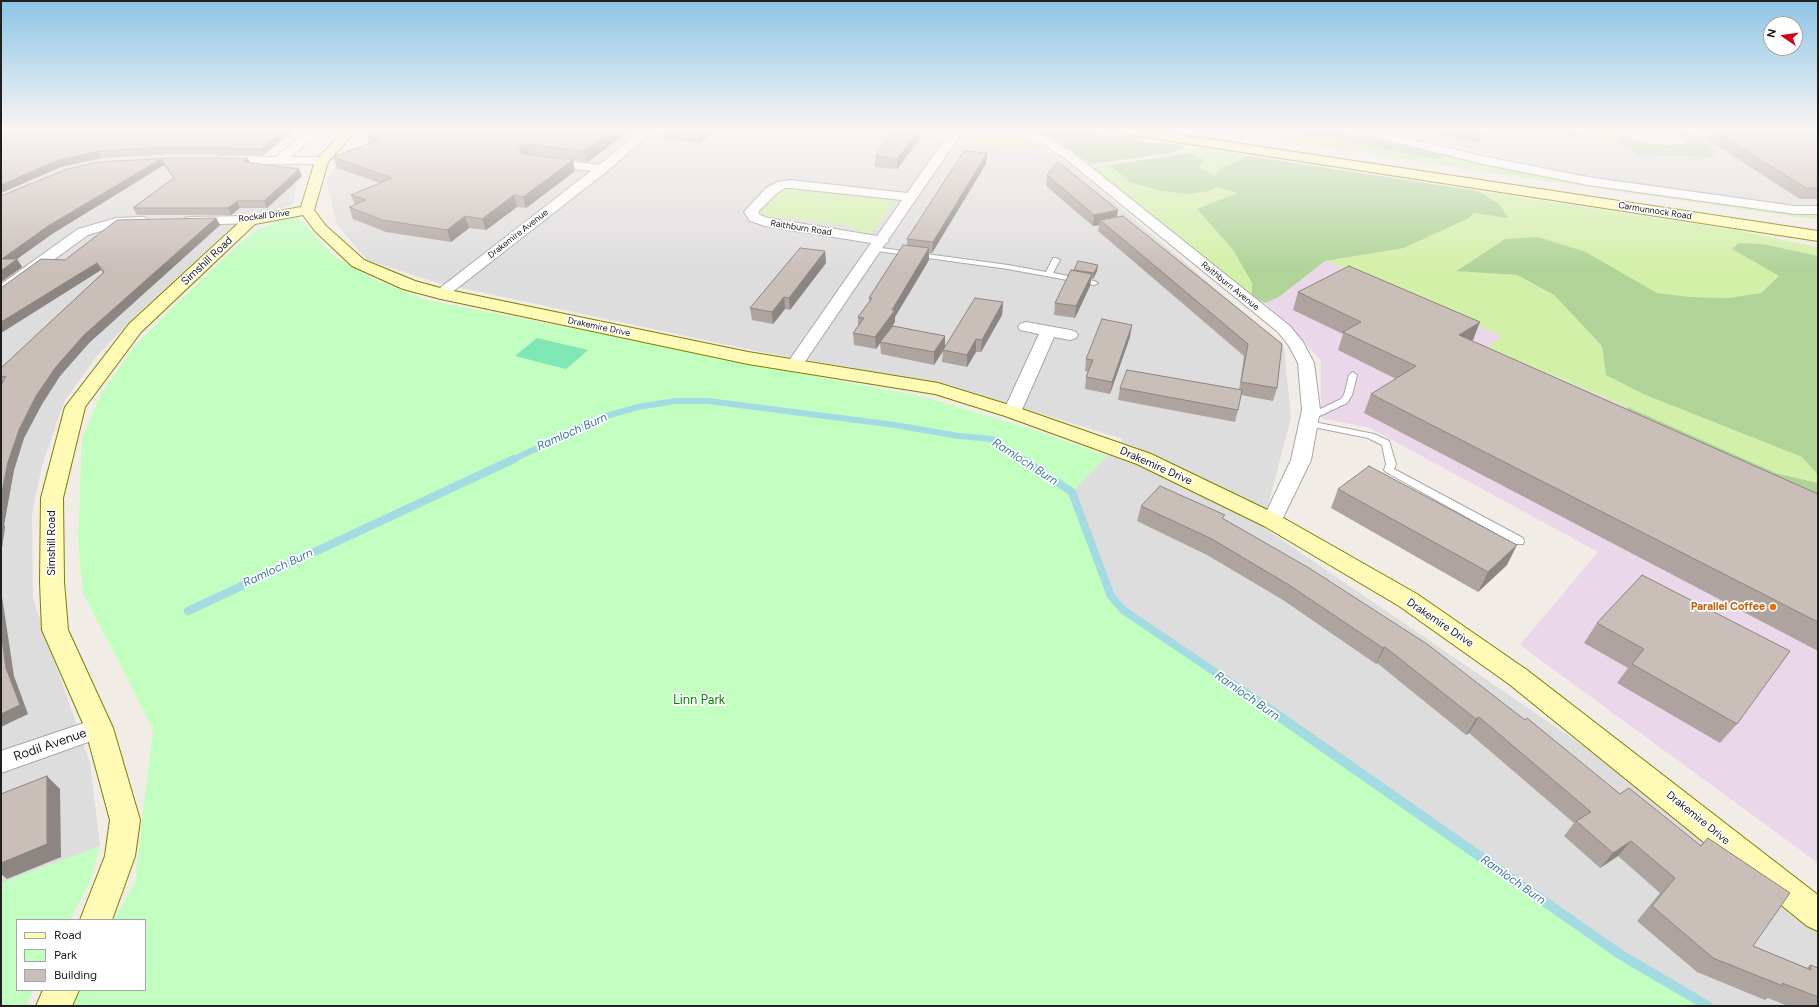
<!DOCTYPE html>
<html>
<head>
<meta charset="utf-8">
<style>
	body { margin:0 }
	#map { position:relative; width:1819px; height:1007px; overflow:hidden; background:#f2ece6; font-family:Figtree,sans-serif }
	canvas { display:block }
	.frame { position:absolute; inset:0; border:2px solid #202020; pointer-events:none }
	.legend { position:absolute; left:16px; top:919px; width:130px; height:72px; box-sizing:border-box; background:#fff; border:1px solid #a6a6a6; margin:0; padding:5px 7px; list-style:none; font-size:12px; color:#202020 }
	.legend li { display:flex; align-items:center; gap:8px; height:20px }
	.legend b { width:20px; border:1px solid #a6a6a6 }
	.north { position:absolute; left:1763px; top:16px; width:40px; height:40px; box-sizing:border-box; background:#fff; border:1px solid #a6a6a6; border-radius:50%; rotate:283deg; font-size:11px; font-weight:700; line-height:16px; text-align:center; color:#202020 }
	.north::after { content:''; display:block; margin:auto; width:14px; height:18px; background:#d10016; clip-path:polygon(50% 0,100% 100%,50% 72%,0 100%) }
</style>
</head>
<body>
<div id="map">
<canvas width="1819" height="1007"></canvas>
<div class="frame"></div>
<ul class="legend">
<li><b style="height:5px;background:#fffbb7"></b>Road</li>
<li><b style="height:11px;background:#c2fec0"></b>Park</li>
<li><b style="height:11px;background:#cabeb9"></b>Building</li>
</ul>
<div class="north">N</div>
</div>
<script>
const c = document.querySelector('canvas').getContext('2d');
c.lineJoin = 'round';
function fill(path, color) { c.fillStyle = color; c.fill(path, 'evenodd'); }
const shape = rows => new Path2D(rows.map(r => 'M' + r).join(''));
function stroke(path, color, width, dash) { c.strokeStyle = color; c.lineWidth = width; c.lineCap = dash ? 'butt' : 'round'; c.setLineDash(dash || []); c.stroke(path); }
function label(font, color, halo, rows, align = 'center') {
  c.font = font + ' Figtree,sans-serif'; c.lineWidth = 3.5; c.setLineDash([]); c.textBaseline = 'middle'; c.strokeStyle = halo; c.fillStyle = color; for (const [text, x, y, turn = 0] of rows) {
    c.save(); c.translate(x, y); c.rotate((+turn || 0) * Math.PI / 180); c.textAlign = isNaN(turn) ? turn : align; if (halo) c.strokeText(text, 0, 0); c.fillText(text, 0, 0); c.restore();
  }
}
fill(shape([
	[1,128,297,128,255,163,301,166,293,204,230,229,134,317,96,357,64,402,42,466,32,514,33,599,90,763,100,846,1,883],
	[406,128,946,128,938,141,1056,155,1067,162,1284,347,1291,418,1267,509,1266,529,1632,779,1818,930,1818,1006,1708,1006,1621,955,1123,610,1111,596,1072,492,1123,439,942,383,756,351,438,283,367,260,337,225,326,180,347,150],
	[1373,128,1532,128,1630,148,1715,156,1709,152,1717,152,1689,132,1818,133,1818,206,1786,206,1580,175]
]), '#dedddd');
fill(shape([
	[1325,261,1373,279,1502,336,1488,349,1628,407,1621,423,1818,511,1818,863,1520,645,1598,552,1370,428,1321,418,1321,360,1265,303,1279,297]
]), '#ebd7ea');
fill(shape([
	[1609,128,1794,128,1802,133,1674,132,1686,141,1685,144,1667,145,1631,140]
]), '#fffce2');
fill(shape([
	[974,128,986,128,1026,140,1046,149,1046,152,960,142,968,131],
	[1195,128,1265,128,1343,141,1437,160,1447,156,1487,165,1818,214,1818,220,1567,184],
	[1577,128,1609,128,1622,136,1618,145,1583,138],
	[1197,147,1249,156,1232,163,1214,176,1199,166,1205,160,1189,153],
	[1109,165,1130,182,1161,191,1188,194,1210,191,1216,187,1238,193,1197,209,1233,250,1252,283,1252,296,1091,168],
	[786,187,876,198,887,197,896,201,871,233,858,232,853,226,782,217,771,219,762,218,758,213,779,190],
	[1478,191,1735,230,1818,247,1818,256,1763,244,1732,249,1780,276,1761,293,1728,298,1690,297,1657,293,1586,252,1505,239,1456,270,1517,275,1554,295,1602,346,1606,375,1643,394,1802,457,1818,475,1818,483,1776,473,1628,407,1488,348,1502,336,1373,279,1325,261,1404,248,1468,218,1474,213,1499,204]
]), '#d3f0a8');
fill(shape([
	[1023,128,1077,128,1111,136,1152,143,1188,145,1172,153,1091,164,1057,140],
	[1265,128,1325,128,1447,156,1437,160,1343,141],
	[1532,128,1577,128,1583,138],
	[1673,132,1689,132,1718,152,1710,152,1716,157,1637,155,1630,148,1618,145,1622,136,1642,142,1655,144,1667,145,1685,144,1686,141],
	[1189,153,1205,160,1199,166,1214,176,1221,168,1249,156,1478,191,1499,204,1508,218,1474,213,1469,218,1404,248,1325,261,1279,297,1265,303,1252,296,1252,283,1233,250,1197,209,1237,193,1216,187,1210,191,1188,194,1161,191,1130,182,1109,165],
	[1538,237,1586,252,1657,293,1690,297,1728,298,1761,293,1779,276,1732,249,1739,243,1763,244,1818,256,1818,475,1802,457,1643,394,1606,375,1602,346,1554,295,1517,275,1456,271,1505,239],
	[1628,407,1776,473,1818,483,1818,511,1621,423]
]), '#b0d497');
fill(shape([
	[295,217,303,221,333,255,372,278,426,300,928,398,1031,429,1107,456,1072,492,1111,596,1123,610,1621,955,1708,1006,69,1006,78,990,145,990,145,920,114,920,135,882,153,729,83,593,78,542,82,438,101,394,134,347,167,313,250,234,278,220],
	[100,846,90,882,70,920,17,920,17,990,34,990,26,1006,1,1006,1,883]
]), '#c2fec0');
fill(shape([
	[537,338,588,350,566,369,515,356]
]), '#7ee7b3');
stroke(shape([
	[512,460,603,417,638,407,675,401,708,401,895,425,959,436,992,439,1023,460]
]), '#a3dbe3', 6);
stroke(shape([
	[1022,459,1072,492,1111,596,1123,610,1255,699],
	[188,611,514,459]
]), '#a3dbe3', 8);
stroke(shape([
	[1253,698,1621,955,1708,1006]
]), '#a3dbe3', 10);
const lane = shape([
	[160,128,167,128,161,133,162,135,153,135,153,133,160,128],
	[874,247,1008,265,1046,272,1053,258,1056,258,1060,260,1053,273,1094,281,1098,283,1094,285,1008,269,877,251,873,249,874,247],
	[1353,372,1357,375,1352,395,1347,403,1309,421,1374,434,1389,441,1396,464,1394,469,1523,538,1524,541,1523,544,1515,544,1386,472,1384,470,1386,464,1382,445,1368,438,1304,425,1302,423,1304,421,1308,421,1304,418,1306,416,1341,399,1344,395,1349,375,1353,372]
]);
const street = shape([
	[310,128,323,128,291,157,322,157,326,158,328,161,326,164,222,164,218,163,216,160,218,157,222,156,276,157,310,128],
	[644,128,657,128,606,172,446,297,441,299,436,297,433,294,436,291,591,171,547,166,543,165,541,162,543,159,547,158,599,165,644,128],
	[953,128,965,128,888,240,889,241,885,244,800,369,794,370,788,369,786,365,871,243,765,226,750,221,744,212,766,188,777,182,790,180,907,193,953,128],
	[785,188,790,188,902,200,877,236,768,218,760,215,758,212,776,194,785,188],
	[1001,128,1018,128,1047,138,1071,151,1290,326,1303,342,1314,363,1320,410,1311,460,1279,526,1272,528,1265,526,1262,521,1291,460,1302,410,1298,363,1289,346,1278,332,1063,157,1039,142,1003,130,1001,128],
	[1342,128,1362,128,1483,156,1588,177,1795,206,1818,206,1818,214,1795,214,1588,185,1483,164,1344,130,1342,128],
	[250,216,255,217,257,220,255,223,190,225,185,224,183,221,185,218,190,217,250,216],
	[142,217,147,218,149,221,147,224,117,226,88,235,6,294,1,296,1,284,78,229,116,218,142,217],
	[1026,322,1070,330,1076,332,1078,335,1076,338,1070,340,1054,337,1021,412,1018,416,1012,417,1006,416,1003,412,1039,334,1020,330,1018,327,1020,324,1026,322],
	[99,718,108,721,112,728,108,735,1,773,1,751,99,718]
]);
const secondary = shape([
	[346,128,359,128,328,162,314,210,325,225,364,260,415,281,444,289,748,352,938,383,1019,408,1151,454,1280,516,1417,594,1527,670,1818,895,1818,931,1807,926,1509,684,1399,606,1264,526,1137,464,1005,416,935,394,748,364,441,299,403,289,352,266,315,231,303,215,255,224,141,332,85,407,63,498,64,582,68,630,113,728,140,820,135,856,112,920,80,920,105,856,110,820,85,728,42,630,40,582,41,498,65,407,129,324,245,217,301,207,315,161,346,128],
	[1106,128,1136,128,1818,231,1818,241,1112,132,1108,131,1106,128],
	[1806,128,1818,128,1818,135,1808,131,1806,128],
	[43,990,79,990,72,1006,36,1006,43,990]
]);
stroke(lane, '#a7a7a7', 2);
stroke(street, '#a7a7a7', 2);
stroke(secondary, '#7e7f00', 2);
fill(lane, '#fff');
fill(street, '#fff');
fill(secondary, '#fffbb7');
fill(shape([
	[1,128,158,128,155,130,166,130,165,128,297,128,263,155,176,154,102,158,61,167,1,193],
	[634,128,587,162,573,160,575,171,526,208,517,207,486,230,469,228,451,242,386,232,353,219,349,207,355,205,351,195,380,183,337,168,333,157,369,144,366,135],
	[660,128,718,128,700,143,662,138],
	[1415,128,1476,128,1483,134,1479,143],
	[1713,130,1818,135,1818,199,1800,199,1708,140],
	[920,139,897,169,875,167,875,156],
	[987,153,986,164,932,253,929,253,929,260,895,317,895,322,886,335,945,336,945,347,1003,302,1002,315,981,352,976,352,967,367,942,362,943,351,934,365,881,354,880,343,876,349,854,345,853,333,858,326,858,317,869,302,869,298,907,245,907,239],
	[173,158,251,163,302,176,267,208,240,208,231,215,137,215,133,208,173,178,164,165,52,234,17,259,22,267,1,282,1,196],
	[1047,175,1117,217,1282,344,1277,388,1273,401,1241,395,1238,410,1235,422,1118,400,1120,388,1239,390,1244,356,1098,231,1099,225,1093,226,1046,186],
	[216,218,220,225,89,343,60,376,42,404,24,438,14,470,4,525,5,526,2,548,2,581,1,581,1,368,103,273,101,270,1,333,1,288,65,260],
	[825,251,826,263,790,310,785,309,773,324,752,320,750,308],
	[1074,270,1097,271,1093,279,1091,279,1090,286,1075,318,1054,315,1055,303],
	[1298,292,1473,340,1472,341,1818,494,1818,651,1364,413,1371,394,1396,379,1338,350,1343,334,1293,310],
	[1130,337,1110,394,1085,389,1086,377,1088,372,1085,371,1086,359],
	[1338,489,1507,565,1478,592,1331,508],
	[1141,506,1224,519,1620,794,1700,846,1708,838,1753,946,1807,968,1810,965,1818,968,1818,1006,1788,1006,1768,998,1765,1000,1697,972,1637,921,1660,893,1618,856,1600,868,1564,836,1574,823,1469,733,1466,735,1377,663,1376,664,1283,600,1207,555,1137,521],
	[1642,575,1737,724,1720,743,1617,683,1628,668,1584,643,1597,623]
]), '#aea39f');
fill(shape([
	[148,128,158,128,152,132,148,129],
	[287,128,297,128,263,155,261,149],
	[617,128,634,128,587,162,584,151],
	[704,128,718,128,700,143,699,132],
	[920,129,920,139,897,169,897,159],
	[527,144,529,155,522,161,519,150,522,145],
	[98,151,102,158,61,167,1,193,1,185,58,160],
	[987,153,986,164,932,253,933,242],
	[248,158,251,165,244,162],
	[161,159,164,165,52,234,17,259,22,267,1,282,1,271,2,259,48,226],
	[573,160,575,171,526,208,523,197],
	[299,169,302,176,267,208,264,201],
	[514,195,517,207,486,230,482,219],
	[237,201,240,208,231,215,228,208],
	[1118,210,1116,221,1100,220,1099,225,1093,226,1094,215],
	[465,216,469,228,451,242,447,230],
	[216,218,220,225,89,343,60,376,42,404,24,438,14,470,4,525,5,526,2,548,2,581,1,581,1,497,8,462,19,430,36,396,55,368,84,335],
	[929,248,929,260,895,317,895,322,876,349,875,337],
	[825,251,826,263,790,310,789,298],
	[97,263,101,270,1,333,1,322],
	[1098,265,1097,271,1093,279,1094,273],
	[1092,274,1090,286,1075,318,1076,306],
	[784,297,785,309,773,324,772,312],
	[1003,302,1002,315,981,352,982,340],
	[1480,322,1473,340,1452,353,1459,335],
	[1132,325,1130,337,1110,394,1112,382],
	[945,336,945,348,943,350,943,351,934,365,934,352],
	[976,339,976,352,967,367,967,355],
	[1517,545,1507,565,1478,592,1488,572],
	[1,590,14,676,28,714,1,727,1,714,6,668,1,631],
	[1385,647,1377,663,1376,664,1383,648],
	[1479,717,1469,733,1466,735,1476,719],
	[47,776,60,789,61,857,7,879,1,874,1,863],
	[1631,841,1618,856,1600,868,1613,853]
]), '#8d8582');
const building = shape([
	[1,128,148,128,150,130,215,131,219,128,287,128,261,149,173,147,98,151,58,160,1,185,1,128],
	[386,128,617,128,584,151,527,144,522,145,519,150,522,154,573,160,523,197,514,195,482,219,465,216,447,230,382,220,349,207,366,200,351,195,392,178,333,157,379,140,366,135,386,128],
	[661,128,704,128,699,132,661,128],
	[897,128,907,128,920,129,897,159,875,156,897,128],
	[1456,128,1476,128,1483,134,1456,128],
	[1713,130,1809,130,1818,135,1818,188,1806,188,1713,130],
	[964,151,987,153,933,242,907,239,964,151],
	[173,158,248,158,244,162,299,169,264,201,237,201,228,208,133,208,174,178,161,159,48,226,2,259,17,259,1,271,1,196,67,169,99,162,173,158],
	[1058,162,1118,210,1094,215,1047,175,1058,162],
	[1123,216,1282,344,1277,388,1241,382,1248,344,1100,220,1123,216],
	[216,218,84,335,55,368,36,396,19,430,8,462,1,497,1,385,6,376,1,377,1,368,104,272,97,263,1,322,1,288,41,259,65,260,117,220,216,218],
	[903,245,929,248,892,310,895,310,875,337,853,333,864,318,858,317,872,298,869,298,903,245],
	[800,248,825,251,789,298,784,297,772,312,750,308,800,248],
	[1078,261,1098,265,1094,273,1074,270,1078,261],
	[1349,266,1480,322,1459,335,1818,494,1818,622,1371,394,1416,366,1343,332,1361,322,1298,292,1349,266],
	[1071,270,1092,274,1076,306,1055,303,1071,270],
	[975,298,1003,302,982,340,976,339,967,355,943,350,975,298],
	[1102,319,1132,325,1112,382,1086,377,1093,360,1086,359,1102,319],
	[893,326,945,336,934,352,880,342,893,326],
	[1127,370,1242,390,1238,410,1120,388,1127,370],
	[1369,466,1517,545,1488,572,1338,489,1369,466],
	[1160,486,1225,515,1222,518,1309,568,1427,644,1525,720,1527,718,1620,794,1629,788,1701,846,1708,838,1790,893,1753,946,1811,970,1810,965,1818,968,1818,997,1782,983,1783,986,1713,958,1652,906,1675,878,1631,841,1613,853,1576,821,1591,812,1479,717,1476,719,1385,647,1383,648,1289,585,1212,539,1141,506,1160,486],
	[1642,575,1790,651,1737,724,1632,664,1644,649,1597,623,1642,575],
	[1,631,6,668,20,705,1,714,1,631],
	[47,776,47,844,1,863,1,794,47,776]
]);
fill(building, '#cabeb9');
stroke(building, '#8d8582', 1);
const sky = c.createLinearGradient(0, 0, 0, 269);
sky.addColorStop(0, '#8cc4e6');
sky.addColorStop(0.48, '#f9f6f4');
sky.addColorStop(1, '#f9f6f400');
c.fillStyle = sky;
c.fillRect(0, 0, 1819, 269);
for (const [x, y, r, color] of [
	[1773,607,4,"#e8710a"]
]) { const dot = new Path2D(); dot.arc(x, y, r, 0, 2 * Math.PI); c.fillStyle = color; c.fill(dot); stroke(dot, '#fff', 1.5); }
label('9px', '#202020', '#fff', [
	["Carmunnock Road",1655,211,9],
	["Rockall Drive",264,216,-7],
	["Raithburn Road",801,228,9],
	["Drakemire Avenue",518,234,-38],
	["Raithburn Avenue",1230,286,39],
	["Drakemire Drive",599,327,12]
]);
label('11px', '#202020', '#fff', [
	["Simshill Road",207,261,-43],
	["Drakemire Drive",1156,466,24],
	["Simshill Road",52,543,-90],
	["Drakemire Drive",1440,623,34],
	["Drakemire Drive",1698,818,39]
]);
label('bold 11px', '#c56008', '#fff', [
	["Parallel Coffee",1765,607]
], 'right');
label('italic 12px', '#3c79a1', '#fff', [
	["Ramloch Burn",572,432,-24],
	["Ramloch Burn",1025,462,33],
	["Ramloch Burn",278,568,-25],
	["Ramloch Burn",1247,696,35],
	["Ramloch Burn",1513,880,35]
]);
label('13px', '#068503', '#fff', [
	["Linn Park",699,700]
]);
label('13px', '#202020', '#fff', [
	["Rodil Avenue",50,745,-19]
]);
</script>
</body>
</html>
